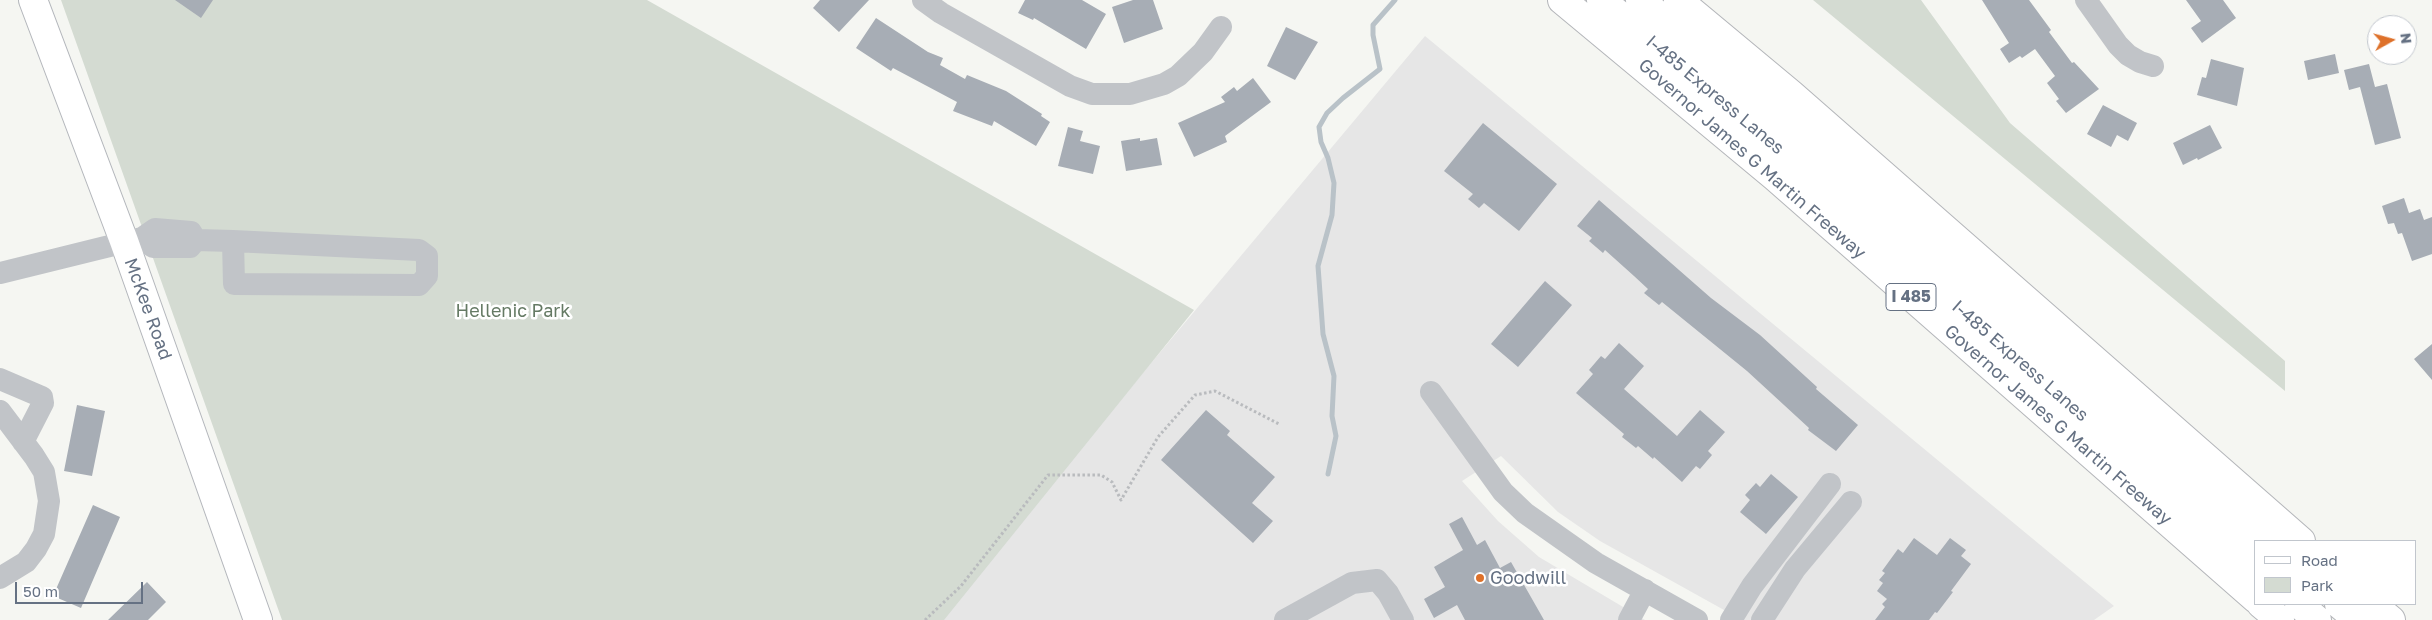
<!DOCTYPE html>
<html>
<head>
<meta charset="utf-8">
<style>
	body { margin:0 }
	#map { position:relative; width:2432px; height:620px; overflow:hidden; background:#f5f6f2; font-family:"Golos Text",sans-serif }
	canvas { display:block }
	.legend { position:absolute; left:2254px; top:540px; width:162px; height:65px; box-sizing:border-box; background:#fff; border:1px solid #c1c6cd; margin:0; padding:6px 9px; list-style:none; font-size:15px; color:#657183 }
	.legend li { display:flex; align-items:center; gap:10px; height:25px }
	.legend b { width:25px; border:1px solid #c1c6cd }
	.north { position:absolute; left:2367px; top:15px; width:50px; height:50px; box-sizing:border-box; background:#fff; border:1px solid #c1c6cd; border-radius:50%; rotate:83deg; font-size:14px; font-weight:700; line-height:20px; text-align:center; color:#657183 }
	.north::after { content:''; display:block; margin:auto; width:18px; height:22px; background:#de712a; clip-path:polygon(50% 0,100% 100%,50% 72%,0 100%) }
	.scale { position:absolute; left:15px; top:582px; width:128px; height:22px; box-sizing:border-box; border:2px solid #657183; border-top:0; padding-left:6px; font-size:15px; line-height:18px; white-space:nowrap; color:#657183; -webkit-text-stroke:4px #fff; paint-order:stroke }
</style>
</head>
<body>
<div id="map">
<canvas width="2432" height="620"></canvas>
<ul class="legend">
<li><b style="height:6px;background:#fff"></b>Road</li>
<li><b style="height:14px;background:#d4dbd2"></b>Park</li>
</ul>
<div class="north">N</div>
<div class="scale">50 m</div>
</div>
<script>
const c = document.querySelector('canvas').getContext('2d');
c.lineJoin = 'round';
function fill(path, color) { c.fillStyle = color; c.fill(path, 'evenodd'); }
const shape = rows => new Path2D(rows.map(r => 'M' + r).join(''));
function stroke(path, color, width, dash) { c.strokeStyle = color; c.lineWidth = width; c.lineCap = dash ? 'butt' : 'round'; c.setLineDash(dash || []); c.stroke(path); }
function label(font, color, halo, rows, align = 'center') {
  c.font = font + ' "Golos Text",sans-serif'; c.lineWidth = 5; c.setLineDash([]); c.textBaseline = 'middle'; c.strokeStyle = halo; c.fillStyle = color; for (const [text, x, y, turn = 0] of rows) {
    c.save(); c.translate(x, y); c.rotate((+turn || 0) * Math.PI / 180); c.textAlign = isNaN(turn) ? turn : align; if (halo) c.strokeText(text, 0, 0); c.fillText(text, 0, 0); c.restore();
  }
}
fill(shape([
	[1425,36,2114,606,2094,620,1742,620,1600,541,1558,512,1501,456,1462,481,1498,521,1539,557,1645,620,942,620,1080,448]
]), '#e6e6e6');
fill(shape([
	[61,0,647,0,1194,310,944,620,282,620],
	[1813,0,1921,0,2010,123,2285,361,2285,391]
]), '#d4dbd2');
stroke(shape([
	[1328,474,1336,436,1332,416,1334,376,1323,334,1318,266,1332,215,1334,183,1328,158,1321,142,1319,127,1327,113,1343,98,1380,69,1373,35,1373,25,1395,0]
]), '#b9c2c8', 5);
fill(shape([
	[175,0,213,0,201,18],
	[820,0,869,0,839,32,813,8],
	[1025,0,1082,0,1106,14,1086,49,1034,18,1033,20,1018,13],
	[1133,0,1153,0,1163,29,1124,43,1112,7],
	[1982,0,2029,0,2051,30,2049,32,2072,63,2074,62,2099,89,2066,113,2056,101,2059,99,2047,83,2055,76,2035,49,2022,58,2020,56,2009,63,2000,49,2009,43],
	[2186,0,2223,0,2236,18,2202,43,2191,28,2201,21],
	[876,18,928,52,943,58,940,65,965,79,967,75,1006,91,1042,114,1041,116,1050,122,1036,146,994,121,992,126,953,111,957,102,893,68,891,71,856,48],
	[1286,27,1318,42,1295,80,1267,66],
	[2335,54,2339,73,2308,80,2304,61],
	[2211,59,2244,68,2237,106,2197,95,2202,77,2206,78],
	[2369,64,2375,87,2387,84,2401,138,2375,145,2360,87,2349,90,2344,70],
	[1253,78,1271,102,1225,136,1227,142,1194,157,1178,123,1225,102,1221,97,1234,87,1237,91],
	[2103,105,2137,123,2128,141,2117,135,2111,147,2087,134],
	[1483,123,1557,184,1519,231,1484,203,1479,208,1468,199,1473,194,1444,171],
	[2210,125,2222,148,2198,160,2197,158,2183,165,2173,143],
	[1068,127,1083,131,1080,141,1100,146,1093,174,1058,166],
	[1140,138,1140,141,1157,138,1162,165,1126,171,1121,141],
	[2404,198,2409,213,2420,209,2424,220,2432,217,2432,254,2412,261,2402,233,2398,234,2394,223,2388,224,2382,206],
	[1599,200,1711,298,1760,335,1817,387,1816,389,1858,425,1836,451,1808,430,1809,428,1747,371,1662,302,1659,305,1644,293,1648,289,1634,276,1605,250,1603,253,1589,241,1592,238,1577,226],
	[1545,281,1572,305,1518,367,1491,344],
	[1619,343,1644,366,1624,389,1677,436,1700,410,1725,432,1708,451,1712,455,1700,469,1696,466,1682,482,1654,457,1653,459,1638,446,1636,448,1622,437,1624,434,1576,393,1593,374,1589,370,1601,356,1605,359],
	[2432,344,2432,380,2414,359],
	[77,405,105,411,92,476,64,471],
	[1206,410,1230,431,1227,435,1275,477,1252,503,1273,521,1253,543,1161,460],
	[1771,474,1798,497,1766,534,1740,512,1750,500,1745,495,1756,483,1760,487],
	[93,505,120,517,81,608,53,596],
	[1462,517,1477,545,1485,540,1500,568,1511,562,1544,620,1465,620,1457,605,1434,618,1424,599,1445,587,1434,567,1463,550,1449,524],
	[1914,538,1937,555,1950,538,1966,550,1961,556,1971,564,1951,591,1953,592,1937,613,1935,612,1929,620,1875,620,1885,607,1882,604,1887,599,1877,591,1883,583,1879,580,1885,573,1882,571,1898,549,1903,553],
	[147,582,166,602,148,620,108,620]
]), '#a7adb5');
const major = shape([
	[33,0,124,241,258,620]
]);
const highway = shape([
	[1562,0,1775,177,2256,599],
	[1601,0,1709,88,2256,567],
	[1640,0,1732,75,2268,541],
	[1678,0,1791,94,2301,541],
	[2261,604,2280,620],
	[2299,604,2317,620],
	[2339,604,2358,620],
	[2372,604,2391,620]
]);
stroke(major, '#b4b7bc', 30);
stroke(highway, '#b4b6ba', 30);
stroke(shape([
	[925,620,961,586,1048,475,1101,475,1112,482,1121,500,1158,437,1195,395,1215,391,1279,424]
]), '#b9bbbe', 3, [2.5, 2.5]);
stroke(shape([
	[923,0,941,13,1070,86,1092,94,1130,94,1164,84,1178,76,1203,52,1221,27],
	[2086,0,2118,45,2128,55,2140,62,2153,66],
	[142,238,153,247,190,247,196,240],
	[196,240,233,241,419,250,427,256,427,276,419,285,234,284,233,241],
	[0,273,142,238,155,229,191,232,196,240],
	[0,379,42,397,43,403,23,442],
	[1431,392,1503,492,1525,513,1596,563,1697,620],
	[0,411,34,456,44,472,49,501,44,534,36,549,26,562,0,578],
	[1285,620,1352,583,1377,580,1388,593,1403,620],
	[1629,620,1645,590],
	[1731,620,1752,586,1830,484],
	[1762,620,1795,569,1851,502]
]), '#c1c4c8', 22);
stroke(major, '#fff', 28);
stroke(highway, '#fff', 28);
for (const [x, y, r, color] of [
	[1480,578,5,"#de712a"]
]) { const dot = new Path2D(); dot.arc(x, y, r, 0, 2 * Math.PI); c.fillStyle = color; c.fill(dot); stroke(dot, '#fff', 2); }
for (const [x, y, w] of [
	[1911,297,50]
]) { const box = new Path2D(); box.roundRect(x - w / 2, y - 13.5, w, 27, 4); c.fillStyle = '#fff'; c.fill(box); stroke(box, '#657183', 1); }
label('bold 16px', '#657183', null, [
	["I 485",1911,297]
]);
label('18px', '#657183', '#fff', [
	["I-485 Express Lanes",1715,95,40],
	["Governor James G Martin Freeway",1752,159,41],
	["McKee Road",148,309,70],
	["I-485 Express Lanes",2020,361,41],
	["Governor James G Martin Freeway",2058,425,41]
]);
label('18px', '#657a64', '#fff', [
	["Hellenic Park",513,311]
]);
label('18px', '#657183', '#fff', [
	["Goodwill",1490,578]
], 'left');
</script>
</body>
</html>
